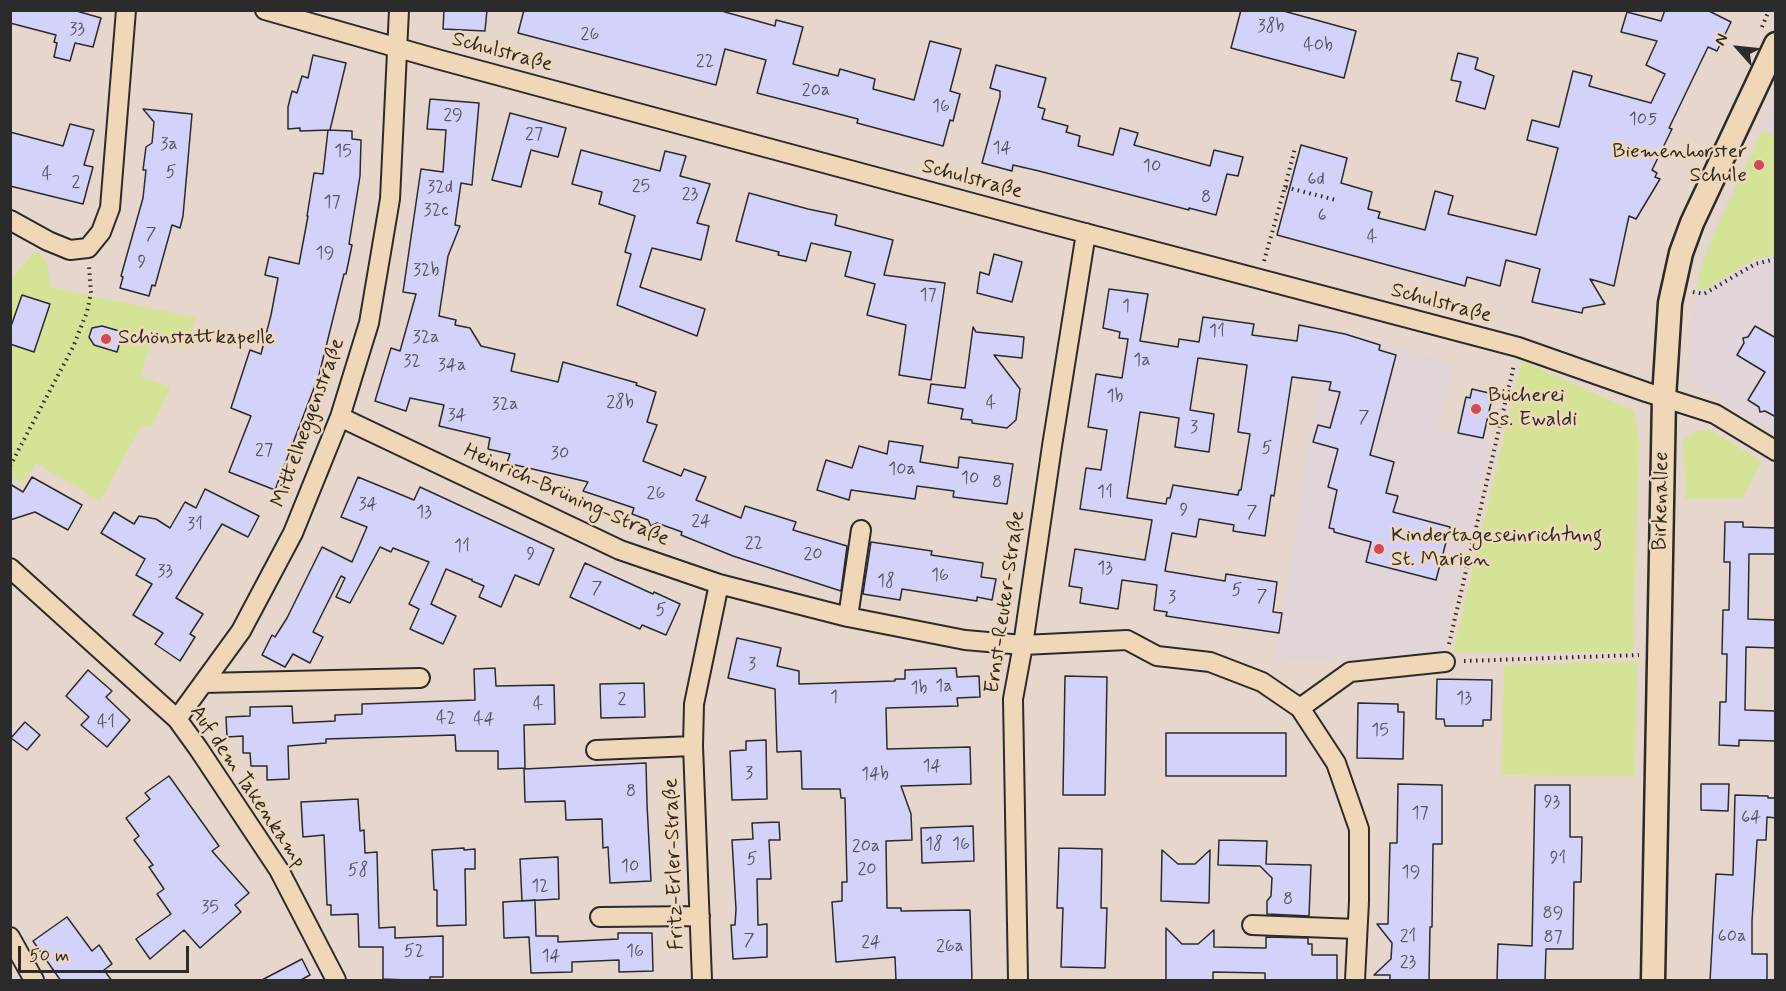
<!DOCTYPE html>
<html>
<head>
<meta charset="utf-8">
<style>
	body { margin:0 }
	#map { position:relative; width:1786px; height:991px; overflow:hidden; background:#e7d6cc; font-family:Mynerve,sans-serif }
	canvas { display:block }
	.frame { position:absolute; inset:0; border:12px solid #2b2b2b; pointer-events:none }
	.north { position:absolute; left:1708px; top:18px; width:60px; height:60px; -webkit-text-stroke:4px #f0d7b8; paint-order:stroke; rotate:297deg; font-size:16px; font-weight:700; line-height:24px; text-align:center; color:#2b2b2b }
	.north::after { content:''; display:block; margin:auto; width:21px; height:27px; background:#2b2b2b; clip-path:polygon(50% 0,100% 100%,50% 72%,0 100%) }
	.scale { position:absolute; left:18px; top:946px; width:171px; height:27px; box-sizing:border-box; border:3px solid #2b2b2b; border-top:0; padding-left:8px; font-size:18px; line-height:21px; white-space:nowrap; color:#2b2b2b; -webkit-text-stroke:4px #f0d7b8; paint-order:stroke }
</style>
</head>
<body>
<div id="map">
<canvas width="1786" height="991"></canvas>
<div class="frame"></div>
<div class="north">N</div>
<div class="scale">50 m</div>
</div>
<script>
const c = document.querySelector('canvas').getContext('2d');
c.lineJoin = 'round';
function fill(path, color) { c.fillStyle = color; c.fill(path, 'evenodd'); }
const shape = rows => new Path2D(rows.map(r => 'M' + r).join(''));
function stroke(path, color, width, dash) { c.strokeStyle = color; c.lineWidth = width; c.lineCap = dash ? 'butt' : 'round'; c.setLineDash(dash || []); c.stroke(path); }
function label(font, color, halo, rows, align = 'center') {
  c.font = font + ' Mynerve,sans-serif'; c.lineWidth = 5; c.setLineDash([]); c.textBaseline = 'middle'; c.strokeStyle = halo; c.fillStyle = color; for (const [text, x, y, turn = 0] of rows) {
    c.save(); c.translate(x, y); c.rotate((+turn || 0) * Math.PI / 180); c.textAlign = isNaN(turn) ? turn : align; if (halo) c.strokeText(text, 0, 0); c.fillText(text, 0, 0); c.restore();
  }
}
fill(shape([
	[1775,96,1775,434,1688,380,1693,305,1699,266,1711,234],
	[1326,327,1453,364,1437,429,1491,442,1442,655,1276,661]
]), '#e1d5da');
fill(shape([
	[1762,130,1775,136,1775,255,1752,260,1706,289,1697,290,1701,266,1715,232],
	[36,250,47,262,51,287,196,318,186,348,153,338,140,376,170,387,152,427,142,425,100,501,36,463,23,483,13,478,11,482,11,279],
	[1522,361,1634,411,1639,443,1633,652,1453,652],
	[1710,430,1761,461,1743,498,1686,499,1683,442,1689,435,1696,431],
	[1637,661,1635,776,1502,775,1504,665]
]), '#d5e397');
const building = shape([
	[10,10,73,10,101,18,93,47,75,43,70,61,54,57,57,43,54,42,56,35,10,23,10,10],
	[444,10,487,10,485,31,443,29,444,10],
	[524,10,718,10,775,26,776,20,803,27,793,64,838,76,840,69,875,79,873,89,914,100,930,41,961,49,950,91,960,94,953,121,950,120,943,146,857,123,858,119,757,93,766,60,725,49,716,85,518,33,524,10],
	[1241,10,1280,10,1356,31,1344,78,1231,48,1241,10],
	[1665,10,1707,10,1731,22,1717,51,1708,47,1669,128,1672,129,1652,170,1657,173,1655,177,1660,179,1636,219,1629,216,1614,286,1590,279,1605,304,1583,308,1582,313,1532,302,1540,269,1506,260,1500,286,1467,277,1465,286,1277,235,1301,145,1347,158,1341,183,1372,192,1368,209,1380,212,1378,218,1425,230,1435,191,1453,196,1448,214,1536,235,1558,148,1527,140,1532,120,1559,127,1573,71,1592,76,1589,86,1651,103,1665,74,1646,65,1657,41,1621,32,1627,12,1661,21,1665,10],
	[1458,53,1478,58,1475,69,1494,76,1485,109,1456,101,1461,82,1451,80,1458,53],
	[313,55,346,63,330,130,300,131,300,128,288,129,288,107,292,91,297,93,302,76,308,78,313,55],
	[996,65,1046,78,1038,107,1045,109,1042,119,1068,126,1066,132,1080,136,1078,146,1113,155,1120,128,1138,133,1134,145,1210,166,1214,150,1243,157,1238,176,1227,174,1216,215,1189,208,1189,210,1039,171,1013,165,1012,171,982,163,1000,97,1000,91,990,88,996,65],
	[430,99,479,103,472,185,461,183,455,225,460,226,448,256,439,316,456,320,455,325,470,328,481,346,515,354,511,371,558,382,563,362,637,383,636,385,656,392,647,422,657,425,643,461,681,476,684,469,706,477,696,500,741,518,745,506,796,522,793,530,847,546,841,591,733,556,681,535,682,532,657,523,651,526,648,520,632,514,634,508,583,491,588,482,507,463,510,454,488,449,490,438,439,426,444,405,410,398,406,411,375,401,391,348,400,351,416,294,403,292,421,169,443,172,446,130,427,129,430,99],
	[143,109,192,114,183,216,180,228,172,225,155,286,152,285,149,296,120,288,123,277,121,276,143,198,146,170,143,170,146,147,152,143,154,122,143,109],
	[510,113,566,128,558,157,531,150,521,187,492,180,510,113],
	[70,124,94,130,84,165,93,167,83,204,10,186,10,132,63,146,70,124],
	[328,130,352,131,352,139,361,140,360,176,349,244,352,245,346,274,344,274,319,375,275,490,229,472,251,416,231,408,250,350,261,354,271,315,278,278,265,275,269,257,299,264,308,216,307,216,314,173,323,174,328,130],
	[581,150,660,171,665,151,686,156,680,176,710,184,697,223,709,226,701,260,652,248,640,287,705,309,697,336,617,305,631,254,625,252,635,216,599,204,602,192,572,184,581,150],
	[749,193,808,209,837,215,835,225,893,240,884,275,945,283,931,380,899,375,906,325,867,315,875,284,845,276,851,252,811,243,806,261,778,255,779,252,736,241,749,193],
	[994,254,1022,262,1012,302,977,293,980,272,989,275,994,254],
	[1109,289,1148,294,1140,341,1178,347,1179,339,1199,342,1203,317,1254,324,1252,335,1297,341,1299,325,1345,334,1380,345,1379,350,1396,355,1370,455,1394,462,1386,493,1398,496,1393,512,1450,527,1436,580,1366,562,1371,542,1334,532,1334,529,1329,528,1337,490,1328,487,1338,449,1313,442,1318,425,1330,428,1340,392,1329,390,1331,382,1292,377,1274,496,1271,495,1265,536,1233,531,1234,525,1199,519,1196,537,1172,533,1165,571,1225,581,1226,574,1277,582,1273,612,1282,613,1279,633,1166,616,1167,612,1154,610,1157,585,1122,580,1118,609,1080,603,1082,588,1069,586,1075,549,1145,560,1152,520,1080,509,1086,468,1101,470,1107,430,1088,427,1096,374,1122,378,1128,339,1119,338,1120,332,1103,328,1109,289],
	[1198,358,1247,365,1238,432,1250,434,1241,490,1239,490,1238,495,1173,485,1170,498,1167,498,1166,504,1127,498,1140,412,1179,418,1175,447,1209,452,1214,414,1190,410,1198,358],
	[22,295,50,304,34,352,10,344,10,329,22,295],
	[102,326,123,332,117,352,94,345,89,337,92,328,102,326],
	[1755,326,1776,338,1776,417,1765,411,1760,412,1759,407,1748,400,1765,372,1737,355,1744,343,1743,338,1748,337,1755,326],
	[973,327,976,332,1024,337,1022,358,994,355,1020,389,1016,420,1007,428,972,423,972,420,961,419,963,409,928,403,931,384,965,388,973,327],
	[1472,389,1493,394,1483,438,1458,433,1466,397,1470,398,1472,389],
	[889,441,923,446,920,462,958,468,959,457,1013,464,1007,504,953,497,954,491,917,486,915,499,851,490,849,500,817,490,826,460,852,468,859,446,887,454,889,441],
	[32,477,82,505,68,530,35,512,10,520,10,484,23,492,32,477],
	[358,477,414,500,420,487,554,549,539,585,515,575,501,607,479,597,484,586,472,581,472,579,472,580,446,569,431,604,456,616,443,644,410,629,419,609,409,604,429,562,393,548,391,552,380,547,350,603,336,597,345,578,341,576,313,632,323,637,310,663,293,654,285,667,262,655,272,635,275,637,287,618,322,547,352,562,367,527,341,517,358,477],
	[205,489,259,516,248,537,222,524,176,598,203,614,190,634,195,637,180,661,155,644,163,633,133,615,152,584,136,575,145,559,101,533,114,512,134,524,139,516,156,519,170,528,185,502,196,508,205,489],
	[1725,522,1743,522,1743,527,1776,528,1776,554,1749,554,1748,619,1776,620,1776,648,1746,647,1745,710,1776,711,1776,741,1739,740,1739,746,1719,745,1720,702,1726,702,1727,654,1722,654,1723,610,1729,610,1730,562,1724,562,1725,522],
	[871,542,932,551,931,555,983,563,981,577,996,579,992,600,977,597,977,601,902,589,900,600,863,594,871,542],
	[585,563,653,594,654,592,680,604,666,635,642,625,640,629,570,597,585,563],
	[737,638,781,648,777,666,799,671,799,684,895,681,895,679,905,679,905,670,956,668,957,677,979,676,980,697,957,698,958,706,886,708,887,749,970,747,971,784,901,786,911,814,912,840,886,841,887,908,901,908,901,911,970,910,972,981,896,981,895,957,836,962,832,902,842,901,842,882,847,882,845,798,841,798,840,789,802,789,801,751,777,752,775,689,728,678,737,638],
	[495,668,496,686,554,685,555,724,524,725,525,768,498,769,498,751,456,751,455,735,326,739,326,743,288,746,289,779,267,780,267,766,251,766,250,753,243,753,243,736,227,737,226,717,250,716,250,707,292,706,293,723,335,721,335,715,362,714,362,704,475,700,474,669,495,668],
	[88,670,112,691,106,697,130,720,107,747,81,725,89,717,66,696,88,670],
	[1065,676,1107,677,1105,795,1063,795,1065,676],
	[1437,679,1492,680,1491,720,1483,720,1483,726,1445,726,1444,719,1436,719,1437,679],
	[644,683,645,717,601,718,600,684,644,683],
	[1358,703,1398,704,1398,712,1404,712,1403,759,1357,758,1358,703],
	[25,722,40,735,27,750,11,738,25,722],
	[1166,733,1286,733,1286,776,1166,776,1166,733],
	[766,740,767,799,732,800,730,751,746,750,746,741,766,740],
	[646,763,647,804,651,881,610,883,608,847,603,848,602,819,566,820,565,801,525,802,524,769,646,763],
	[169,776,219,846,212,851,249,893,235,905,241,912,200,948,184,930,150,959,136,939,171,914,157,894,164,889,149,867,153,865,134,840,139,836,126,818,150,799,145,793,169,776],
	[1398,784,1442,785,1442,844,1433,844,1432,927,1430,927,1429,981,1390,981,1390,975,1374,975,1391,959,1392,943,1377,924,1388,924,1390,843,1397,843,1398,784],
	[1701,784,1729,784,1728,811,1701,810,1701,784],
	[1535,785,1570,785,1570,837,1582,837,1581,882,1574,882,1573,949,1546,949,1545,981,1497,981,1498,944,1532,946,1535,785],
	[1735,795,1768,796,1768,798,1776,798,1776,818,1767,817,1766,840,1757,840,1752,921,1752,954,1767,954,1767,981,1710,981,1716,874,1733,875,1735,795],
	[358,799,360,831,364,830,365,853,377,852,379,928,395,927,395,938,443,936,443,977,430,977,430,981,383,979,383,947,359,947,358,914,331,915,331,905,327,905,324,835,303,837,301,802,358,799],
	[779,822,780,840,769,840,771,879,757,879,758,925,767,924,767,957,733,959,731,925,735,925,736,909,732,840,753,839,752,823,779,822],
	[973,826,974,861,922,863,921,828,973,826],
	[1219,840,1267,841,1266,864,1311,865,1309,916,1267,914,1267,901,1271,896,1272,878,1260,866,1218,865,1219,840],
	[464,848,464,850,475,849,475,869,465,869,466,925,437,926,437,890,434,890,432,850,464,848],
	[1059,848,1102,849,1101,908,1107,908,1105,968,1061,967,1063,908,1057,908,1059,848],
	[1162,850,1178,864,1195,864,1210,850,1209,903,1161,901,1162,850],
	[558,857,559,899,522,901,520,859,558,857],
	[535,900,536,936,558,936,558,942,618,939,618,933,652,933,653,971,619,972,619,960,572,962,572,972,531,973,529,937,504,938,503,902,535,900],
	[67,917,92,951,99,945,112,964,104,970,112,981,61,981,33,941,67,917],
	[1166,928,1182,944,1198,944,1214,930,1214,947,1266,948,1266,937,1308,938,1308,944,1312,944,1312,955,1337,955,1337,981,1265,981,1265,973,1213,972,1213,980,1166,980,1166,928],
	[302,959,310,975,299,981,260,981,302,959]
]);
fill(building, '#d3d2fb');
stroke(building, '#2b2b2b', 1.5);
const minor = shape([
	[265,10,437,59,1047,223,1518,347,1646,392,1715,414,1776,451],
	[10,220,48,241,70,250,88,248,101,232,110,208,126,10],
	[340,417,620,550,719,584,848,617,965,640,1023,645,1127,640,1157,656,1210,662,1262,682,1300,708,1336,763,1359,829,1359,901,1355,980],
	[10,568,177,719,198,748,279,870,336,980],
	[848,617,861,530],
	[203,683,420,678],
	[1300,708,1350,672,1445,662],
	[177,719,241,631,293,533,340,417,369,323,390,199,399,10],
	[596,750,693,746],
	[600,917,700,916],
	[1252,925,1357,929],
	[10,937,34,980],
	[702,980,693,746,694,704,719,584],
	[1018,980,1013,699,1023,645,1052,446,1086,233]
]);
const tertiary = shape([
	[1653,980,1664,398,1670,303,1681,253,1692,223,1776,44]
]);
stroke(minor, '#2b2b2b', 22);
stroke(tertiary, '#2b2b2b', 27);
stroke(shape([
	[1762,27,1769,10],
	[1285,187,1295,148],
	[1264,261,1285,187,1336,200],
	[1693,292,1704,294,1755,264,1776,259],
	[10,466,73,347,87,312,91,293,89,266],
	[1449,644,1514,365],
	[1464,661,1639,655]
]), '#2b2b2b', 4, [1.5, 4.5]);
stroke(minor, '#f0d7b8', 18);
stroke(tertiary, '#f0d7b8', 22);
for (const [x, y, r, color] of [
	[1759,165,6,"#d1495b"],
	[106,339,6,"#d1495b"],
	[1476,409,6,"#d1495b"],
	[1379,549,6,"#d1495b"]
]) { const dot = new Path2D(); dot.arc(x, y, r, 0, 2 * Math.PI); c.fillStyle = color; c.fill(dot); stroke(dot, '#f0d7b8', 2); }
label('18px', '#55555f', null, [
	["38b",1271,27],
	["33",77,30],
	["26",590,35],
	["40b",1318,46],
	["22",705,62],
	["20a",816,91],
	["16",941,107],
	["29",453,116],
	["105",1643,120],
	["27",534,135],
	["3a",169,145],
	["14",1002,149],
	["15",343,152],
	["10",1152,167],
	["5",171,173],
	["4",47,175],
	["6d",1316,180],
	["2",76,183],
	["25",641,187],
	["32d",440,188],
	["23",690,195],
	["8",1206,198],
	["17",332,203],
	["32c",436,211],
	["6",1322,216],
	["7",151,235],
	["4",1372,238],
	["19",325,254],
	["9",142,263],
	["32b",426,271],
	["17",928,296],
	["1",1126,307],
	["11",1217,332],
	["32a",426,338],
	["1a",1142,361],
	["32",412,362],
	["34a",452,366],
	["1b",1115,397],
	["28b",620,403],
	["4",991,404],
	["32a",505,405],
	["34",457,416],
	["7",1364,418],
	["3",1194,428],
	["5",1267,449],
	["27",264,451],
	["30",560,454],
	["10a",902,470],
	["10",970,479],
	["8",997,483],
	["11",1105,493],
	["26",656,494],
	["34",368,505],
	["9",1184,511],
	["13",424,513],
	["7",1252,513],
	["24",701,522],
	["31",195,525],
	["22",754,544],
	["11",462,547],
	["9",531,555],
	["20",813,555],
	["13",1105,569],
	["33",165,572],
	["16",940,576],
	["18",886,582],
	["7",597,589],
	["5",1237,591],
	["7",1262,597],
	["3",1172,598],
	["5",661,611],
	["3",752,665],
	["1a",944,687],
	["1b",919,689],
	["1",834,698],
	["13",1464,699],
	["2",622,700],
	["4",538,705],
	["42",446,719],
	["44",484,720],
	["41",106,723],
	["15",1380,731],
	["14",932,767],
	["3",749,774],
	["14b",875,775],
	["8",631,792],
	["93",1552,803],
	["17",1420,814],
	["64",1751,818],
	["18",934,845],
	["16",961,845],
	["20a",866,847],
	["91",1558,859],
	["5",752,860],
	["10",630,867],
	["20",867,870],
	["58",358,871],
	["19",1411,873],
	["12",540,887],
	["8",1288,900],
	["35",210,908],
	["89",1553,914],
	["21",1408,937],
	["60a",1732,937],
	["87",1553,938],
	["7",749,941],
	["24",871,943],
	["26a",950,947],
	["52",414,952],
	["16",635,952],
	["14",551,957],
	["23",1408,963]
]);
label('21px', '#2b2b2b', '#f0d7b8', [
	["Schulstraße",502,53,15],
	["Schulstraße",972,180,15],
	["Schulstraße",1441,304,15],
	["Mittelheggenstraße",309,423,-70],
	["Heinrich-Brüning-Straße",566,496,24],
	["Birkenallee",1662,501,-89],
	["Ernst-Reuter-Straße",1006,602,-82],
	["Auf dem Takenkamp",247,787,56],
	["Fritz-Erler-Straße",675,864,-92]
]);
label('21px', '#2b2b2b', '#f0d7b8', [
	["Biemenhorster",1747,153,"right"],
	["Schule",1747,177,"right"],
	["Schönstattkapelle",118,339],
	["Bücherei",1488,397],
	["Ss. Ewaldi",1488,421],
	["Kindertageseinrichtung",1391,537],
	["St. Marien",1391,561]
], 'left');
</script>
</body>
</html>
